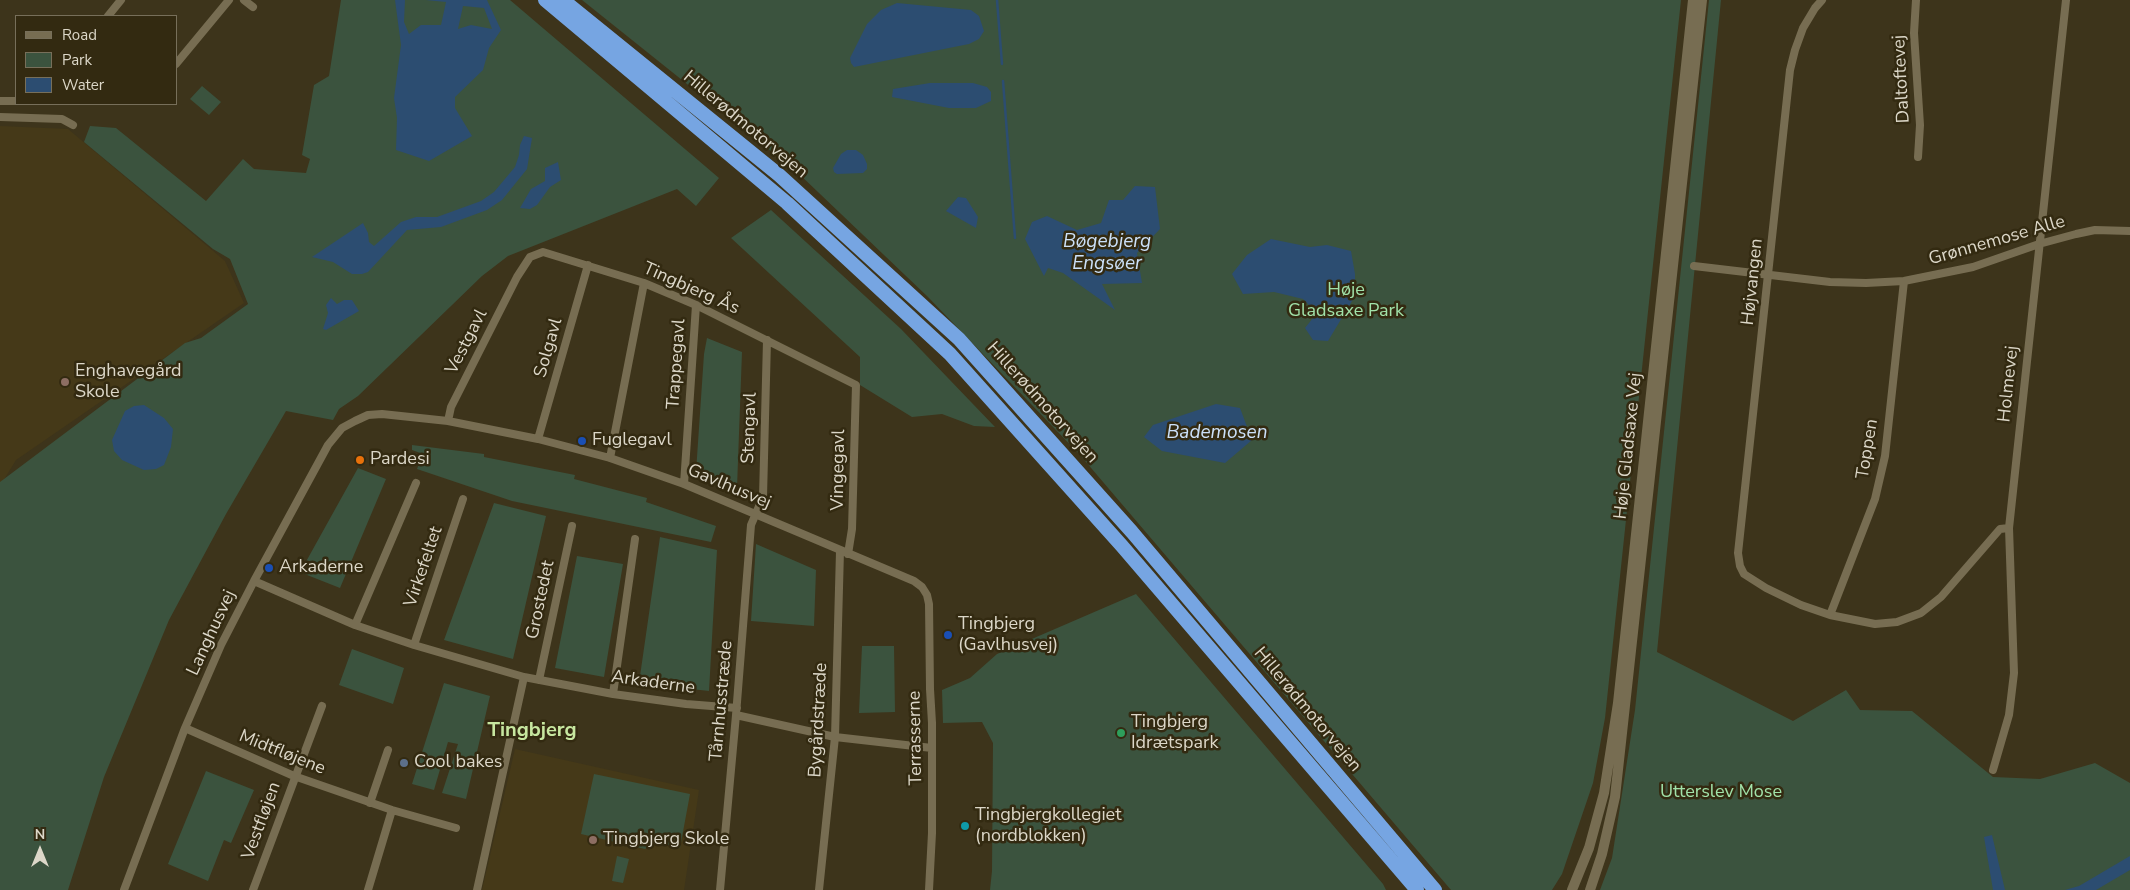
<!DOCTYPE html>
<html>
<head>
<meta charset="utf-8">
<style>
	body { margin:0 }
	#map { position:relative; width:2130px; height:890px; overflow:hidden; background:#3d341b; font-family:"Nunito Sans",sans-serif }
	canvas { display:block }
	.legend { position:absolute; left:15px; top:15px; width:162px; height:90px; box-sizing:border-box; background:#332a11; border:1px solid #776f5a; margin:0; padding:6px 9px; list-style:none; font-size:15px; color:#dcd7c8 }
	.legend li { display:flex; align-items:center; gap:10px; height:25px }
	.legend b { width:25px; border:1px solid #776f5a }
	.north { position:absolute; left:15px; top:825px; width:50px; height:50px; -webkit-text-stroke:4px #332a11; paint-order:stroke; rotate:0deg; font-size:14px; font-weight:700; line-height:20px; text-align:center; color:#dcd7c8 }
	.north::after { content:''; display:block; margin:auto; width:18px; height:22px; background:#dcd7c8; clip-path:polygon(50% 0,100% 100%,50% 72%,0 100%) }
</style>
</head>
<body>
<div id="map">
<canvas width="2130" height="890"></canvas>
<ul class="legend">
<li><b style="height:6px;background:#776d52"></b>Road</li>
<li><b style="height:14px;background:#3b533e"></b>Park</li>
<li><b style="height:14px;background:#2c4d71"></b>Water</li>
</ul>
<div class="north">N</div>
</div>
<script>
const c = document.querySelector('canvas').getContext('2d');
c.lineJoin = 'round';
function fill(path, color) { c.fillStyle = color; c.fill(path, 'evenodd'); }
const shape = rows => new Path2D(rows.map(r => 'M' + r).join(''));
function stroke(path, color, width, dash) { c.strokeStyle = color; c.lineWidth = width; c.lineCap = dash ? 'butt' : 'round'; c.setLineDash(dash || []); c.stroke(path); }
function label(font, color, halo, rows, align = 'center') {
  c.font = font + ' "Nunito Sans",sans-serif'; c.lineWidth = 5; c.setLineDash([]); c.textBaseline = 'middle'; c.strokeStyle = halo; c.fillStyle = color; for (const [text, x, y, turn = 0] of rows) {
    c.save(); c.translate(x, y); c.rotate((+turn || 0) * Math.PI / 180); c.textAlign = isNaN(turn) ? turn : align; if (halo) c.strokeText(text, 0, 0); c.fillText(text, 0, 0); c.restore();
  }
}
fill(shape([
	[0,126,68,129,225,261,244,303,16,460,0,486],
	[515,749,699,790,684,890,482,890]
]), '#453918');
fill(shape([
	[341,0,510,0,719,178,696,206,677,189,508,256,482,276,358,396,339,409,333,420,286,411,226,514,169,620,104,777,68,890,0,890,0,482,185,343,201,338,248,304,230,259,213,249,84,142,90,126,116,128,206,201,243,159,254,169,306,173,310,159,302,155,314,85,329,76],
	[582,0,1681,0,1605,718,1593,783,1562,874,1552,890,1451,890,1080,455,928,297,797,172],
	[1709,0,1721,0,1657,652,1793,721,1846,690,1860,710,1912,711,1993,777,2040,779,2095,763,2130,783,2130,890,1600,890,1612,858,1635,710],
	[202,86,221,102,209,115,190,99],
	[771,210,901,329,995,427,974,426,942,414,912,417,860,385,860,357,731,238],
	[707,338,742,352,737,488,696,472,704,354],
	[412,445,484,454,484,457,575,475,574,479,647,498,646,502,716,526,711,542,512,501,417,469,423,454,412,450],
	[358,468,386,479,340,588,302,573,305,569,303,567],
	[494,503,546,516,513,659,444,640],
	[660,537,717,550,709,691,639,683],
	[756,544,816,570,814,626,751,621],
	[577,556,623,564,604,677,555,668],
	[1136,594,1383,884,1386,890,990,890,992,871,993,743,982,722,943,723,942,690,970,678,997,654],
	[862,646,894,646,895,712,859,713],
	[352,649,404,668,393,704,339,685],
	[444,683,490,696,466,799,442,793,458,744,448,742,434,790,412,784],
	[206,771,254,790,231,843,224,840,208,881,168,864],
	[594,774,690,794,680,848,656,842,645,849,581,834],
	[617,856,629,859,623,883,612,881]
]), '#3b533e');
fill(shape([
	[395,0,405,0,404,22,409,34,421,25,441,25,446,2,426,0,487,0,501,30,489,48,483,70,455,97,455,108,472,136,429,161,396,150,397,118,394,98,401,45],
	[463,6,484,8,492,29,471,25,458,29],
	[897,3,971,10,979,16,984,31,979,39,969,44,854,67,851,63,850,58,867,24,881,10],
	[930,83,973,83,987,87,991,92,991,101,976,108,949,108,892,97,893,89],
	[524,136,532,138,527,169,502,200,487,210,441,227,407,230,368,272,362,274,352,274,333,262,312,257,363,223,368,233,369,242,374,246,401,222,416,217,437,217,481,201,494,192,515,167,519,155,520,145],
	[847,150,856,150,863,155,867,164,867,169,863,173,837,174,834,172,833,168,841,154],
	[558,162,561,180,550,187,537,205,530,209,520,208,531,189,545,181,545,168],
	[1135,186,1155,187,1160,229,1137,253,1142,283,1102,284,1115,310,1063,273,1048,268,1044,276,1025,239,1032,222,1047,216,1077,230,1101,223,1109,200,1123,200],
	[958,197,966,198,978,217,976,228,946,211],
	[1271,239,1310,247,1327,245,1351,251,1355,274,1355,296,1328,341,1313,340,1305,328,1317,313,1303,299,1274,292,1243,294,1232,274,1247,255],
	[331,298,337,304,344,300,352,300,359,311,326,330,323,329,328,313,326,305],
	[1216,404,1240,408,1252,440,1225,463,1162,451,1144,437,1153,425],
	[144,405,164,418,173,429,171,447,164,465,156,469,144,470,122,460,114,451,112,440,125,411,134,406],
	[1992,835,2005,890,1993,890,1984,837],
	[2130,856,2130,870,2096,890,2065,890,2079,886]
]), '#2c4d71');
stroke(shape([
	[997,0,1002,64],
	[1003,81,1015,238]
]), '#2c4d71', 2.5);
stroke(shape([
	[244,0,253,7],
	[1822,0,1815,8,1803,28,1795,50,1790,70,1738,553,1740,566,1744,574,1766,588,1801,605,1830,615,1875,624,1897,622,1921,613,1941,597,2000,529,2009,528],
	[1916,0,1914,33,1920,125,1918,157],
	[108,16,121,0],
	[176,64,229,0],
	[0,101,16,101],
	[0,117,62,119,73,125],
	[1694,266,1830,282,1866,283,1904,281,1973,267,2039,244,2076,234,2095,230,2130,231],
	[448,421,451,407,517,277,530,257,543,252,644,283,696,305,856,385,852,529,848,554],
	[538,439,588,265],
	[610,458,644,283],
	[684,484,696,305],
	[254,581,355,625,414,645,524,677,613,694,686,704,737,708],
	[1830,615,1875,499,1885,456,1904,281],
	[355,625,416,483],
	[414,645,463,499],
	[539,680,572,526],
	[613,694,635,539],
	[736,715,835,737,932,748],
	[185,728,294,776,392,810,456,828],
	[1993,770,2009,715,2014,673,2009,528,2066,0],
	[370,803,388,750],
	[124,890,185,728,221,645,254,581,328,445,342,428,355,421,368,415,382,414,448,421,538,439,610,458,684,484,914,581,922,587,927,595,929,604,930,689,932,723,932,833,929,890],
	[253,890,322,706],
	[368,890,392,810],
	[477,890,524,677],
	[720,890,736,715,751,525,763,497,767,340],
	[819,890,835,737,840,551]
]), '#776d52', 8);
stroke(shape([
	[1572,890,1589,848,1604,793,1618,703,1693,0],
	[1590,890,1602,854,1615,797,1702,0]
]), '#776d52', 10);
stroke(shape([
	[545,0,787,203,950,354,1122,546,1417,890],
	[563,0,779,175,959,339,1132,532,1435,890]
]), '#76a5e2', 14);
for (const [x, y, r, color] of [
	[65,382,5,"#8d6e63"],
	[582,441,5,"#1a4fb4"],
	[360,460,5,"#e8710a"],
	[269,568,5,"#1a4fb4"],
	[948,635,5,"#1a4fb4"],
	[1121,733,5,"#2e9e5b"],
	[404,763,5,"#5c6f8a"],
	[965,826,5,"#0f9aa8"],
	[593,840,5,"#8d6e63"]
]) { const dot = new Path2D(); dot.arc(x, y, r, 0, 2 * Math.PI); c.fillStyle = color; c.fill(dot); stroke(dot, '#332a11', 2); }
label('18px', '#dcd7c8', '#332a11', [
	["Daltoftevej",1902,79,-93],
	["Hillerødmotorvejen",745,125,40],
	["Grønnemose Alle",1997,241,-16],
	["Højvangen",1753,282,-84],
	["Tingbjerg Ås",691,289,24],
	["Vestgavl",467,342,-63],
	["Solgavl",549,348,-74],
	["Trappegavl",677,364,-86],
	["Holmevej",2009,384,-84],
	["Hillerødmotorvejen",1042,403,48],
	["Stengavl",750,428,-88],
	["Høje Gladsaxe Vej",1629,446,-84],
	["Toppen",1868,449,-81],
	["Vingegavl",839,470,-89],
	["Gavlhusvej",729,487,23],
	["Virkefeltet",424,567,-71],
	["Grostedet",541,600,-78],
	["Langhusvej",212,633,-65],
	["Arkaderne",653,683,8],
	["Tårnhusstræde",722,701,-85],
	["Hillerødmotorvejen",1307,710,50],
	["Bygårdstræde",819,720,-87],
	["Terrasserne",916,738,-91],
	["Midtfløjene",282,753,22],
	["Vestfløjen",262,821,-70]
]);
label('18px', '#a1e2a9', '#332a11', [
	["Høje",1346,291],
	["Gladsaxe Park",1346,312],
	["Utterslev Mose",1721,793]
]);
label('18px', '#dcd7c8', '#332a11', [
	["Enghavegård",75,372],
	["Skole",75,393],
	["Fuglegavl",592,441],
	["Pardesi",370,460],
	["Arkaderne",279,568],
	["Tingbjerg",958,625],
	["(Gavlhusvej)",958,646],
	["Tingbjerg",1131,723],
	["Idrætspark",1131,744],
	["Cool bakes",414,763],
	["Tingbjergkollegiet",975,816],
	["(nordblokken)",975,837],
	["Tingbjerg Skole",603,840]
], 'left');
label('italic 19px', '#cce1fa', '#332a11', [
	["Bøgebjerg",1107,242],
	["Engsøer",1107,264],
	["Bademosen",1217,433]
]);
label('bold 20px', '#c7e7a0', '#332a11', [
	["Tingbjerg",532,731]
]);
</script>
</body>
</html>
